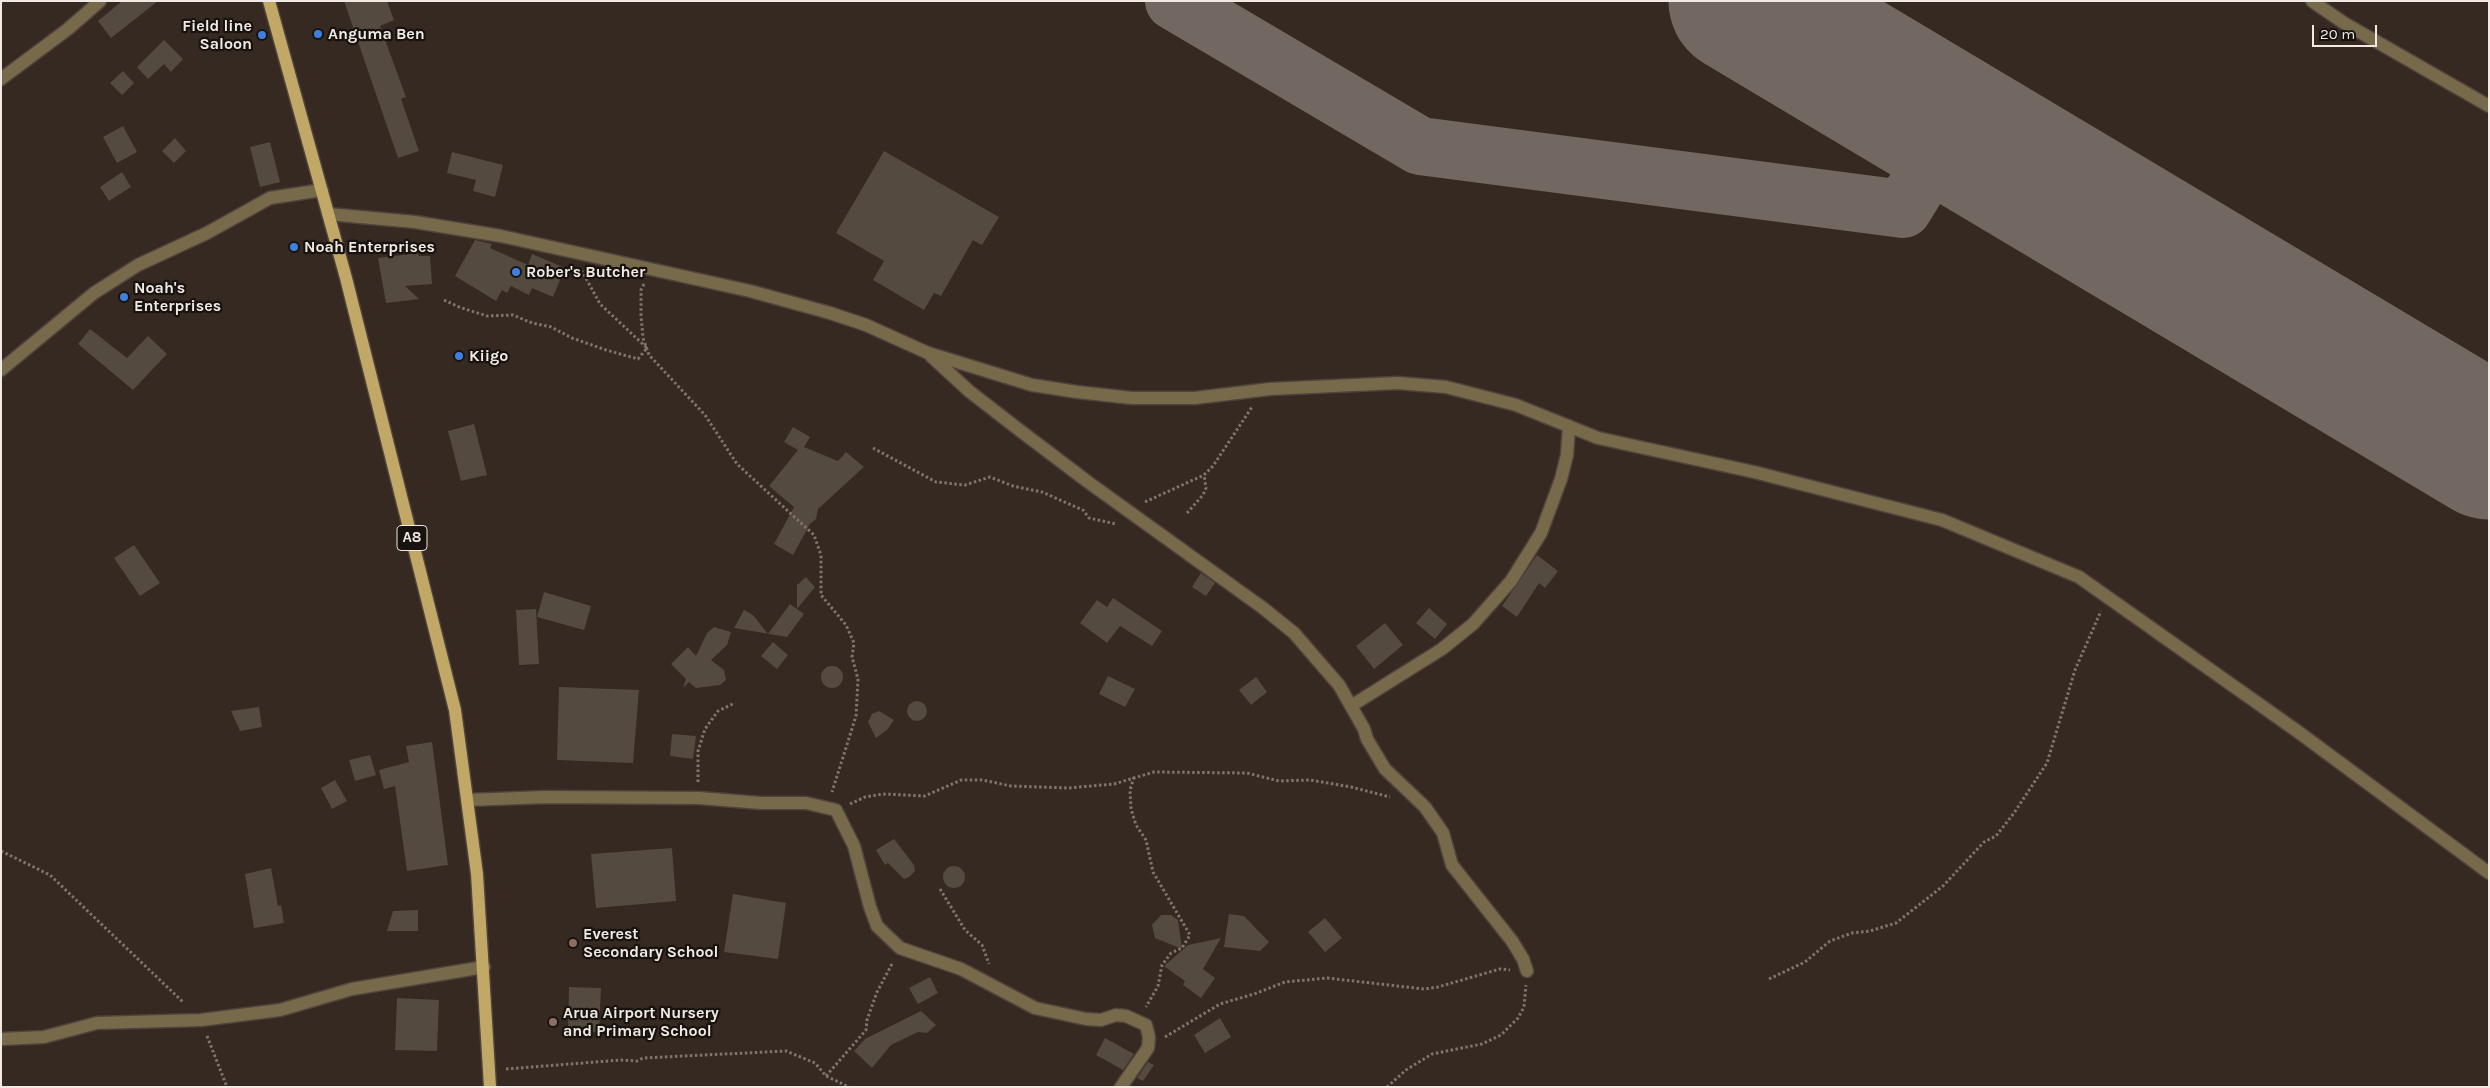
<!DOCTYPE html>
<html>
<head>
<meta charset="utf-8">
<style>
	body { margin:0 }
	#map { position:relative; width:2490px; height:1088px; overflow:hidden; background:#352921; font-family:Karla,sans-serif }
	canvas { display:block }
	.frame { position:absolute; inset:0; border:2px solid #f1e9e4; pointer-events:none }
	.scale { position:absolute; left:2312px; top:25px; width:65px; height:22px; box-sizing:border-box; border:2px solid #f1e9e4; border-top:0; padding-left:6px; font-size:15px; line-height:18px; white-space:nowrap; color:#f1e9e4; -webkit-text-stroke:4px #18130f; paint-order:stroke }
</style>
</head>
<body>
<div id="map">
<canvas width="2490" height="1088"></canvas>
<div class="frame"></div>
<div class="scale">20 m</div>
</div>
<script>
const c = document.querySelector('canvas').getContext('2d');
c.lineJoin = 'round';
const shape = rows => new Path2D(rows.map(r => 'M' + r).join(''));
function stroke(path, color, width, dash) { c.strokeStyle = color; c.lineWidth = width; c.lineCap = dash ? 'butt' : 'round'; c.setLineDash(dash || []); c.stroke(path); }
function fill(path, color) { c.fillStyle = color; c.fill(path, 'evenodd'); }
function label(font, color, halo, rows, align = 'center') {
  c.font = font + ' Karla,sans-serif'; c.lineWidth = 4.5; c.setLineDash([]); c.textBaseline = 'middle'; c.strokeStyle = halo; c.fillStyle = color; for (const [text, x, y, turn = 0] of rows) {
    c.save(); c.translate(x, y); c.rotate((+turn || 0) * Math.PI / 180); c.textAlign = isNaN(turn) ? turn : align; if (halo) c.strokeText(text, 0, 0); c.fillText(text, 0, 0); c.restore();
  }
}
stroke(shape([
	[1174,1,1420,146,1903,209,1953,128]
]), '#726861', 58);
stroke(shape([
	[1741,1,2489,447]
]), '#726861', 145);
fill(shape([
	[122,1,158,1,111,38,98,21],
	[344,1,387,1,394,20,380,26,406,97,401,99,419,151,398,158],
	[164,40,183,59,171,72,164,64,148,79,137,67],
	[123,71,134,83,122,95,110,83],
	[123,126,137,152,117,163,103,137],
	[175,138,186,151,174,163,162,151],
	[270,142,280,182,260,187,250,147],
	[884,151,999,217,982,245,973,240,941,296,934,293,924,310,873,280,884,261,836,233],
	[452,152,503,165,495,197,473,191,476,180,447,173],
	[122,172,131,187,109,201,100,187],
	[475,240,492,244,490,248,528,265,532,254,565,268,553,297,532,288,529,295,511,286,507,293,502,290,496,301,455,276],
	[418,253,419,256,430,256,432,284,405,286,419,299,386,303,378,258],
	[90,329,127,358,148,336,167,354,133,390,78,344],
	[474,424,487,475,461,481,448,431],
	[793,427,810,437,804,447,838,461,846,452,864,467,818,509,816,519,810,524,793,555,774,544,794,507,769,486,798,450,784,442],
	[134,545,160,583,140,596,114,558],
	[1537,555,1558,571,1545,588,1539,583,1517,617,1502,606],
	[1201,573,1215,583,1206,596,1192,587],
	[806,577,815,587,797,609,804,614,787,637,734,628,744,610,753,615,768,634,790,604,797,609,797,585],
	[544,592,591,606,584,630,537,617],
	[1113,598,1162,631,1152,646,1120,626,1107,643,1080,623,1097,600,1107,607],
	[1429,608,1447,624,1435,639,1416,623],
	[536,609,539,664,519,665,516,610],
	[1385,623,1403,645,1374,669,1356,646],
	[714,627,731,632,727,645,711,660,724,670,726,680,720,685,696,688,689,682,683,688,686,679,671,664,688,647,696,656,707,633],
	[773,642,788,655,777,669,761,656],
	'821 677a11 11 0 1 1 22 0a11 11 0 1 1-22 0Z',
	[1108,676,1135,689,1125,707,1099,694],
	[1256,677,1267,692,1251,705,1239,690],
	[559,687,639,690,633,763,557,760],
	'907 711a10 10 0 1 1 20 0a10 10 0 1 1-20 0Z',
	[259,707,262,727,240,731,231,711],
	[879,711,894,720,887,730,876,738,868,722,872,714],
	[672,734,696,736,693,759,670,756],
	[432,742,448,865,407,871,395,786,384,789,379,770,409,762,406,746],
	[370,755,376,775,355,781,349,760],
	[335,780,347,801,332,809,321,788],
	[894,839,914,865,915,871,909,877,904,879,888,863,885,865,876,850],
	[672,848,676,901,596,908,591,854],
	'943 877a11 11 0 1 1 22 0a11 11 0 1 1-22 0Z',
	[271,868,278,906,281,905,284,923,254,928,245,874],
	[733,894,786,903,778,959,724,952],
	[418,910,418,931,387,931,393,911],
	[1229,914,1244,916,1269,942,1260,951,1224,947],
	[1161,915,1171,915,1178,920,1182,949,1155,938,1152,925],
	[1325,918,1342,938,1325,952,1308,932],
	[1221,938,1203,969,1215,978,1201,998,1183,985,1185,981,1164,966,1188,945],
	[930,977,938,993,918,1004,909,988],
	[569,987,601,988,599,1032,568,1031],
	[397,998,439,1000,437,1051,395,1050],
	[921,1011,936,1025,927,1033,918,1032,891,1045,872,1068,854,1051,865,1039],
	[1220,1018,1231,1037,1205,1053,1194,1035],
	[1105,1038,1134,1054,1123,1070,1096,1055],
	[1148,1062,1154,1065,1143,1081,1137,1078]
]), '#544a3f');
const minor = shape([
	[2312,1,2344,23,2489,106],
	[1,79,68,29,100,1],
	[328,214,415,222,501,236,750,291,830,313,866,325,928,353,1032,385,1077,392,1132,398,1195,398,1270,389,1333,386,1398,383,1446,387,1516,405,1598,438,1754,472,1942,520,2079,577,2297,731,2489,873],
	[931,356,969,391,1018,429,1088,482,1263,608,1294,633,1339,685,1364,729,1367,739,1385,769,1425,807,1443,833,1452,865,1512,941,1523,959,1527,971],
	[1,370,94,293,138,265,207,233,270,198,322,190],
	[1351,706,1442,649,1473,624,1511,581,1541,533,1561,479,1567,455,1569,426],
	[468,800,546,797,699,798,761,803,806,803,836,810,854,846,870,907,877,926,900,948,961,969,1035,1008,1086,1019,1101,1020,1116,1015,1126,1016,1146,1025,1149,1037,1148,1048,1121,1087],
	[1,1039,44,1037,97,1023,201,1020,280,1010,352,989,484,967]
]);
const primary = shape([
	[269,1,346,278,455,710,477,874,490,1087]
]);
stroke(minor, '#4f443c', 15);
stroke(primary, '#4f443c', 15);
stroke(shape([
	[644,284,641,290,641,315,643,338,649,355,705,415,737,464,814,535,821,555,821,595,846,625,854,643,852,657,858,679,856,716,832,792],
	[444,300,459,307,487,316,513,315,532,323,551,327,572,338,606,350,638,359,647,348,600,304,582,271],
	[873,448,936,482,965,485,990,477,1013,486,1042,492,1083,510,1089,518,1116,524],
	[1145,502,1204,475,1213,466,1252,407],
	[1187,513,1203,495,1206,488,1204,475],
	[1134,777,1130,790,1131,809,1136,825,1146,840,1153,872,1190,935,1182,948,1171,953,1162,965,1158,986,1146,1007],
	[698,782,698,751,705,729,718,711,735,703],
	[850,804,865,797,883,794,925,796,961,780,982,780,1011,786,1068,788,1114,784,1154,772,1247,773,1279,781,1310,780,1351,787,1390,797],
	[1,851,50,875,184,1003],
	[940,889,965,930,982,945,989,964],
	[1769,979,1805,962,1830,941,1852,933,1870,931,1896,923,1943,886,1984,842,1996,836,2014,813,2047,763,2075,670,2101,611],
	[207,1036,227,1087],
	[1165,1037,1220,1004,1254,994,1285,982,1327,978,1424,989,1438,987,1500,969,1510,970],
	[506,1069,621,1060,637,1061,643,1058,786,1051,815,1063,826,1076,849,1087],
	[826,1076,866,1030,867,1020,877,992,893,962],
	[1387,1087,1406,1070,1432,1054,1482,1044,1501,1035,1518,1018,1524,1007,1526,985]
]), '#7f746e', 3, [2.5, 2.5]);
stroke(minor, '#776a4b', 12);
stroke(primary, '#c2a866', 12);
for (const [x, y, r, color] of [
	[318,34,5,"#3f7fe0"],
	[262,35,5,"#3f7fe0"],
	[294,247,5,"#3f7fe0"],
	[516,272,5,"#3f7fe0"],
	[124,297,5,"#3f7fe0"],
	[459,356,5,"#3f7fe0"],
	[573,943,5,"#8d6e63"],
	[553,1022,5,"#8d6e63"]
]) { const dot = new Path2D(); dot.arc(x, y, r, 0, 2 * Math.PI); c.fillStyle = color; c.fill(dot); stroke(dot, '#18130f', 2); }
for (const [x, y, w] of [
	[412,538,30]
]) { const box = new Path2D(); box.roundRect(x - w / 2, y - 12.5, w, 25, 4); c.fillStyle = '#18130f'; c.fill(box); stroke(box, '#f1e9e4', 1); }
label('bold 15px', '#f1e9e4', null, [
	["A8",412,538]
]);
label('bold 16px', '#f1e9e4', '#18130f', [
	["Field line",252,26,"right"],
	["Saloon",252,44,"right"],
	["Anguma Ben",328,34],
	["Noah Enterprises",304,247],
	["Rober's Butcher",526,272],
	["Noah's",134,288],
	["Enterprises",134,306],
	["Kiigo",469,356],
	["Everest",583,934],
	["Secondary School",583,952],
	["Arua Airport Nursery",563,1013],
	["and Primary School",563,1031]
], 'left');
</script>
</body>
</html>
